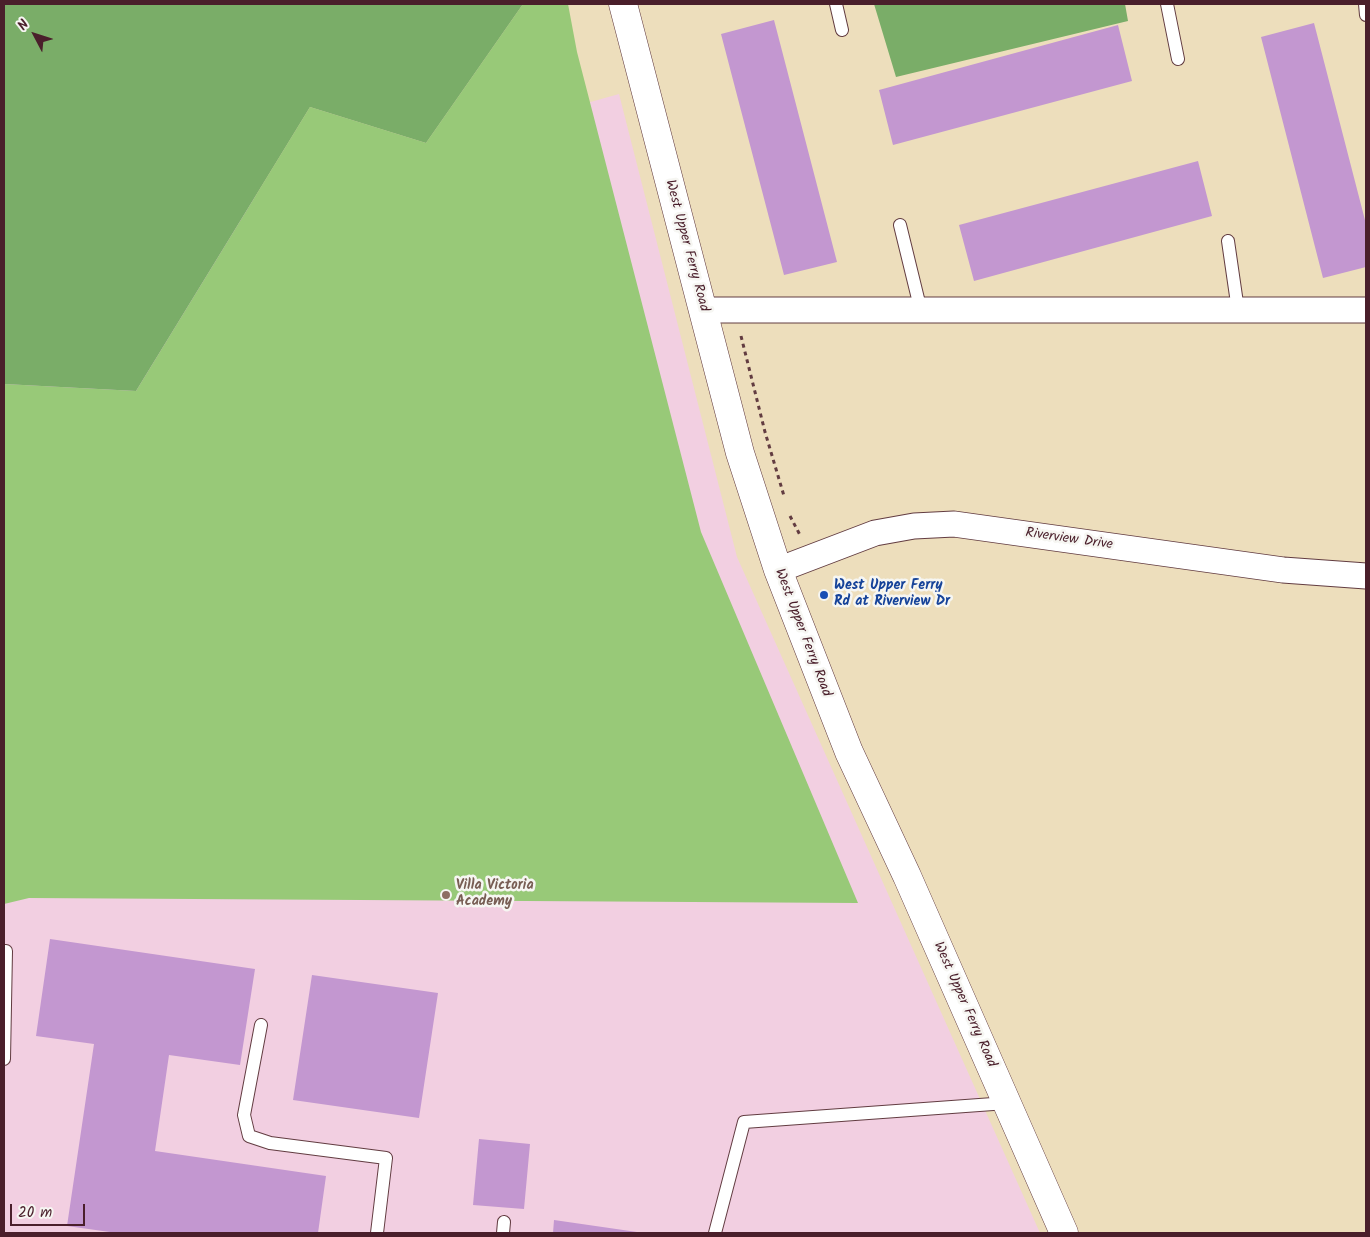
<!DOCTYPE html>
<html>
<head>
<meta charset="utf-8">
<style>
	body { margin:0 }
	#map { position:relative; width:1370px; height:1237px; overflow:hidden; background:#eddebc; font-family:Kalam,sans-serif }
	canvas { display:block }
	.frame { position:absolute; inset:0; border:5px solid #4a1f2b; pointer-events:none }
	.north { position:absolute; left:10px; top:10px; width:50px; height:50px; -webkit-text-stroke:4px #f6f6f2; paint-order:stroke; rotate:310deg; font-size:14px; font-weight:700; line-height:20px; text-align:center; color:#4a1f2b }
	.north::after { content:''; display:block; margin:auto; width:18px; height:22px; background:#4a1f2b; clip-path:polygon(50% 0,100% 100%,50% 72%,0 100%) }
	.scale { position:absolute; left:10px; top:1204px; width:75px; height:22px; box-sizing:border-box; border:2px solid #4a1f2b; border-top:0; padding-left:6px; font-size:15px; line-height:18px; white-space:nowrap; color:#4a1f2b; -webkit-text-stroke:4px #f6f6f2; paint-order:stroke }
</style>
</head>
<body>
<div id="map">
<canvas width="1370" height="1237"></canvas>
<div class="frame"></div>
<div class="north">N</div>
<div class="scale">20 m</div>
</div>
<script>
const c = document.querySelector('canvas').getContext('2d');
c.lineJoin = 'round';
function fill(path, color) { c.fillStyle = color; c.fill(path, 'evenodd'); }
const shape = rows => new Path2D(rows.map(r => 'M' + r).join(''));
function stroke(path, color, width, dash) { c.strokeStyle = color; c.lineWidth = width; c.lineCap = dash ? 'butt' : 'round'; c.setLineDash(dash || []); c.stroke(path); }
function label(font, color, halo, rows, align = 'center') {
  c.font = font + ' Kalam,sans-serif'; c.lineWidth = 5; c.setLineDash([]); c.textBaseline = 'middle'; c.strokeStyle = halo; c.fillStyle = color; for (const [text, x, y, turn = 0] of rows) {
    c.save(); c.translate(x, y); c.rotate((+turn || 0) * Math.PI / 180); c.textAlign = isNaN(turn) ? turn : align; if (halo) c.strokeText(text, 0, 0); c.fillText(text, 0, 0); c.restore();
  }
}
fill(shape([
	[619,94,737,557,1040,1233,4,1233,4,267]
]), '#f2cfe1');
fill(shape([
	[523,4,568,4,577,52,701,532,858,903,29,898,4,904,4,384,136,391,310,107,426,143]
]), '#98c978');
fill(shape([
	[4,4,523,4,426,143,310,107,136,391,4,384],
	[874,4,1125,4,1128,21,896,77]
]), '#7aad68');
fill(shape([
	[774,20,837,262,784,275,721,34],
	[1314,23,1366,224,1366,267,1323,278,1261,37],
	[1118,25,1132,81,893,145,879,90],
	[1198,161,1212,216,974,281,959,225],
	[50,939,255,969,240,1065,169,1055,155,1151,326,1176,318,1233,117,1233,67,1226,94,1044,36,1036],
	[312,975,438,993,419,1118,293,1100],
	[479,1139,530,1144,524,1209,473,1205],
	[554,1220,637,1232,637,1233,553,1233]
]), '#c397d0');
const service = shape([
	[836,4,842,30],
	[1167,4,1178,59],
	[1365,4,1366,15],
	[900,225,921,311],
	[1228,241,1238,310],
	[4,951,6,951,4,1059],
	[261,1025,244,1115,249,1136,270,1143,386,1158,377,1233],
	[503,1233,504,1222],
	[715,1233,744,1122,1007,1103]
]);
const minor = shape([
	[703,310,1366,310],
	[778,570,875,533,914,526,954,524,1283,570,1366,576]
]);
const secondary = shape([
	[623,4,740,453,778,570,849,752,907,876,1064,1233]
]);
stroke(service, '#623c41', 14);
stroke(minor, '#623c41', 27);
stroke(secondary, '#623c41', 29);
stroke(shape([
	[741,336,765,432,784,496],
	[790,516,800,535]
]), '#623c41', 3, [4, 4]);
stroke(service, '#fff', 12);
stroke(minor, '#fff', 25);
stroke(secondary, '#fff', 28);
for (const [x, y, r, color] of [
	[824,595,5,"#1a4fb4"],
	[446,895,5,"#8d6e63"]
]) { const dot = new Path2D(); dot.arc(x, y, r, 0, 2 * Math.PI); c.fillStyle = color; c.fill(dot); stroke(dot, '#f6f6f2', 2); }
label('14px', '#4a1f2b', '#f6f6f2', [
	["West Upper Ferry Road",686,246,75],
	["Riverview Drive",1069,540,8],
	["West Upper Ferry Road",802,633,69],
	["West Upper Ferry Road",964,1005,66]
]);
label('bold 14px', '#164399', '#f6f6f2', [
	["West Upper Ferry",834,587],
	["Rd at Riverview Dr",834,603]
], 'left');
label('bold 14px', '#785e54', '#f6f6f2', [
	["Villa Victoria",456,887],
	["Academy",456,903]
], 'left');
</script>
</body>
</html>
